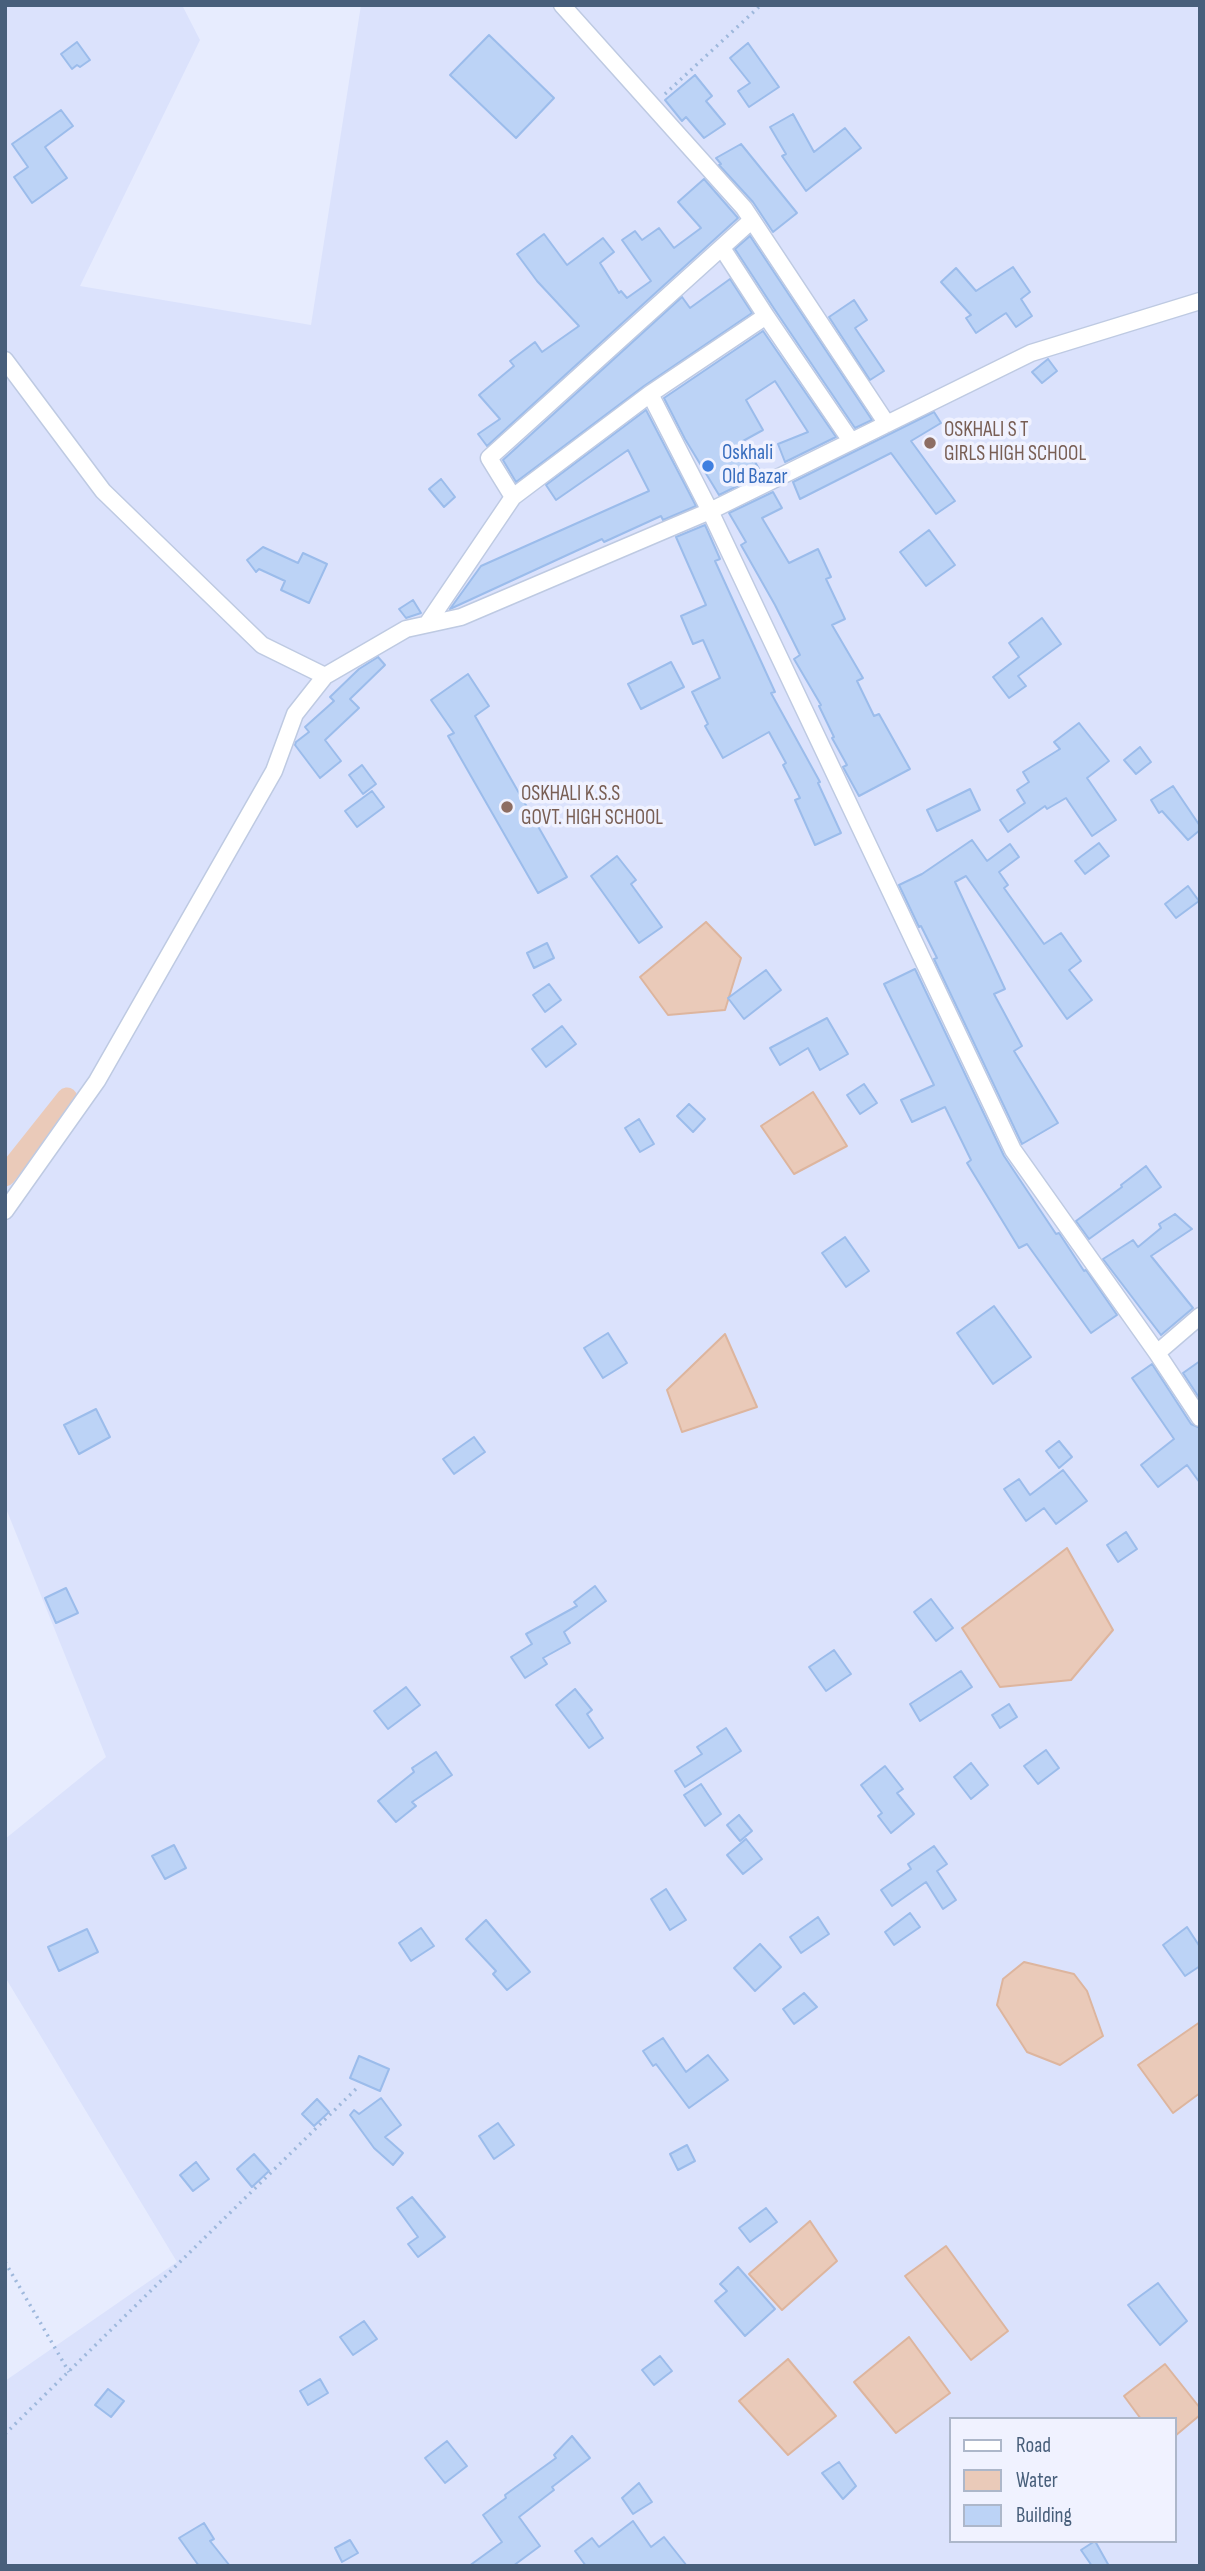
<!DOCTYPE html>
<html>
<head>
<meta charset="utf-8">
<style>
	body { margin:0 }
	#map { position:relative; width:1205px; height:2571px; overflow:hidden; background:#e7ecfe; font-family:"Sofia Sans Condensed",sans-serif }
	canvas { display:block }
	.frame { position:absolute; inset:0; border:7px solid #485f7b; pointer-events:none }
	.legend { position:absolute; left:949px; top:2417px; width:228px; height:126px; box-sizing:border-box; background:#f0f2ff; border:2px solid #adb7ca; margin:0; padding:9px 12px; list-style:none; font-size:21px; color:#485f7b }
	.legend li { display:flex; align-items:center; gap:14px; height:35px }
	.legend b { width:35px; border:2px solid #adb7ca }
</style>
</head>
<body>
<div id="map">
<canvas width="1205" height="2571"></canvas>
<div class="frame"></div>
<ul class="legend">
<li><b style="height:9px;background:#fff"></b>Road</li>
<li><b style="height:19px;background:#eacab9"></b>Water</li>
<li><b style="height:19px;background:#bcd3f6"></b>Building</li>
</ul>
</div>
<script>
const c = document.querySelector('canvas').getContext('2d');
c.lineJoin = 'round';
function fill(path, color) { c.fillStyle = color; c.fill(path, 'evenodd'); }
const shape = rows => new Path2D(rows.map(r => 'M' + r).join(''));
function stroke(path, color, width, dash) { c.strokeStyle = color; c.lineWidth = width; c.lineCap = dash ? 'butt' : 'round'; c.setLineDash(dash || []); c.stroke(path); }
function label(font, color, halo, rows, align = 'center') {
  c.font = font + ' "Sofia Sans Condensed",sans-serif'; c.lineWidth = 7; c.setLineDash([]); c.textBaseline = 'middle'; c.strokeStyle = halo; c.fillStyle = color; for (const [text, x, y, turn = 0] of rows) {
    c.save(); c.translate(x, y); c.rotate((+turn || 0) * Math.PI / 180); c.textAlign = isNaN(turn) ? turn : align; if (halo) c.strokeText(text, 0, 0); c.fillText(text, 0, 0); c.restore();
  }
}
fill(shape([
	[5,5,182,5,200,40,80,286,311,325,361,5,1200,5,1200,2566,5,2566,5,2381,177,2262,5,1977,5,1839,106,1757,5,1506],
	[951,2419,1175,2419,1175,2541,951,2541]
]), '#dbe2fc');
const water = shape([
	[706,922,741,958,725,1010,668,1015,640,977,706,922],
	[813,1092,847,1146,794,1174,761,1126,813,1092],
	[725,1334,757,1407,682,1432,667,1390,725,1334],
	[1067,1548,1113,1630,1071,1680,1000,1687,962,1628,1067,1548],
	[1024,1962,1074,1974,1087,1991,1103,2036,1060,2065,1027,2052,997,2005,1003,1979,1024,1962],
	[1200,2022,1200,2093,1173,2113,1138,2065,1200,2022],
	[810,2221,837,2261,782,2310,749,2274,810,2221],
	[946,2246,1008,2331,971,2360,905,2276,946,2246],
	[909,2337,950,2393,896,2433,854,2382,909,2337],
	[788,2359,836,2416,788,2455,739,2401,788,2359],
	[1165,2364,1200,2408,1200,2415,1175,2436,1175,2419,1141,2419,1124,2396,1165,2364]
]);
fill(water, '#eacab9');
stroke(water, '#ddb59e', 2);
stroke(shape([
	[5,1176,67,1098]
]), '#eacab9', 21);
const building = shape([
	[489,35,554,98,516,138,450,75,489,35],
	[77,42,90,60,80,67,77,65,72,69,61,54,77,42],
	[748,43,779,87,749,107,738,91,750,83,730,58,748,43],
	[695,75,712,96,706,101,725,124,704,138,686,117,682,121,665,100,695,75],
	[61,110,73,126,45,147,67,178,32,203,14,177,28,167,12,144,61,110],
	[793,114,814,152,845,128,861,148,806,191,782,156,786,154,770,127,793,114],
	[741,144,797,213,773,232,753,202,719,165,721,164,716,158,741,144],
	[704,179,738,218,487,446,478,434,500,419,479,395,514,366,510,361,535,342,542,352,579,326,537,281,517,254,544,234,567,265,603,238,614,252,600,263,619,293,621,291,627,298,651,281,622,240,635,231,642,240,659,228,674,248,701,228,678,202,704,179],
	[750,236,872,420,855,428,775,310,735,249,750,236],
	[1013,267,1030,292,1021,299,1032,316,1016,327,1006,313,976,333,966,318,971,315,941,282,956,268,976,291,1013,267],
	[730,279,752,313,644,386,516,482,503,460,682,297,690,308,730,279],
	[854,300,867,320,855,328,884,371,870,380,829,317,854,300],
	[763,331,836,437,785,462,778,444,808,432,775,381,746,400,763,430,743,441,762,474,719,495,685,439,664,398,763,331],
	[1048,359,1057,371,1042,383,1032,372,1048,359],
	[646,410,696,506,663,520,661,516,604,542,602,539,450,609,481,566,649,491,628,450,556,500,546,485,646,410],
	[934,412,941,423,911,441,955,501,936,514,891,453,800,499,793,482,934,412],
	[441,479,455,497,444,507,429,489,441,479],
	[773,492,782,508,762,518,789,563,818,549,831,577,826,579,845,619,832,625,863,678,857,681,874,716,879,714,910,769,859,796,843,767,847,765,832,738,834,737,819,706,821,705,794,659,800,655,775,605,741,545,746,542,729,513,773,492],
	[705,525,720,559,715,561,775,692,771,693,820,782,818,783,841,833,815,845,795,800,800,798,783,765,786,763,769,732,723,758,705,726,708,724,692,692,720,678,703,640,693,644,681,616,706,605,676,537,705,525],
	[929,530,955,565,926,586,900,552,929,530],
	[263,547,298,563,303,553,327,564,309,603,281,590,285,581,259,569,256,572,247,560,263,547],
	[413,600,421,613,406,618,399,609,413,600],
	[1042,618,1061,644,1018,676,1026,686,1009,698,993,677,1019,657,1009,643,1042,618],
	[378,657,385,665,350,699,359,708,325,740,341,761,320,778,295,745,296,742,309,732,305,727,334,701,330,697,359,669,378,657],
	[671,662,684,687,641,709,628,684,671,662],
	[468,674,489,706,475,716,567,877,538,893,448,736,454,733,431,700,468,674],
	[1079,723,1109,761,1087,778,1116,820,1092,836,1066,798,1047,809,1045,806,1008,832,1000,820,1025,803,1017,790,1029,782,1023,772,1060,749,1054,742,1079,723],
	[1140,747,1151,762,1136,774,1124,760,1140,747],
	[362,765,376,784,363,794,349,775,362,765],
	[1173,786,1200,826,1200,830,1188,840,1162,811,1159,813,1151,800,1173,786],
	[970,789,980,810,937,831,927,810,970,789],
	[372,791,384,807,357,827,345,811,372,791],
	[972,840,987,861,1010,844,1019,857,999,872,1008,885,1004,888,1044,944,1061,933,1081,961,1069,970,1092,1000,1067,1019,966,876,955,882,1005,989,994,994,1022,1046,1014,1051,1058,1123,1022,1144,934,959,937,958,921,926,919,927,899,885,922,874,972,840],
	[1099,843,1109,856,1085,874,1075,861,1099,843],
	[617,856,636,880,631,884,662,927,639,943,591,876,617,856],
	[1188,886,1199,901,1176,918,1165,904,1188,886],
	[547,943,554,958,534,968,527,953,547,943],
	[915,969,1004,1156,1056,1234,1059,1233,1084,1271,1086,1270,1117,1315,1091,1333,1027,1244,1019,1248,967,1163,971,1160,945,1107,912,1122,901,1100,934,1085,884,984,915,969],
	[766,970,781,990,744,1019,728,998,766,970],
	[549,984,561,1000,545,1012,533,995,549,984],
	[827,1018,848,1054,820,1070,808,1048,780,1065,770,1048,827,1018],
	[562,1026,576,1044,546,1067,532,1049,562,1026],
	[864,1084,877,1103,860,1114,847,1095,864,1084],
	[689,1104,705,1119,693,1132,677,1116,689,1104],
	[639,1119,654,1144,640,1152,625,1128,639,1119],
	[1146,1166,1161,1187,1089,1239,1076,1221,1122,1187,1121,1185,1146,1166],
	[1175,1214,1192,1229,1151,1256,1193,1308,1161,1335,1103,1259,1133,1240,1138,1247,1161,1228,1159,1224,1175,1214],
	[845,1237,869,1271,846,1287,822,1253,845,1237],
	[994,1306,1031,1357,993,1384,957,1333,994,1306],
	[608,1333,627,1363,603,1378,584,1348,608,1333],
	[1200,1361,1200,1399,1183,1373,1200,1361],
	[1152,1364,1191,1424,1200,1428,1200,1483,1187,1465,1158,1487,1141,1465,1174,1439,1132,1378,1152,1364],
	[96,1409,110,1437,79,1454,64,1425,96,1409],
	[474,1437,485,1452,454,1474,443,1459,474,1437],
	[1059,1441,1072,1457,1059,1468,1046,1451,1059,1441],
	[1063,1470,1087,1501,1056,1524,1044,1508,1026,1521,1004,1489,1019,1479,1030,1495,1063,1470],
	[1126,1532,1137,1549,1118,1562,1107,1545,1126,1532],
	[595,1586,606,1601,564,1632,570,1643,543,1658,547,1664,525,1678,511,1657,532,1644,526,1634,577,1606,574,1602,595,1586],
	[66,1588,78,1613,56,1623,45,1598,66,1588],
	[931,1599,953,1628,936,1641,914,1612,931,1599],
	[834,1650,851,1674,826,1691,809,1667,834,1650],
	[961,1671,972,1687,920,1721,910,1704,961,1671],
	[406,1687,420,1705,388,1729,374,1711,406,1687],
	[575,1689,592,1710,587,1714,603,1738,589,1748,556,1705,575,1689],
	[1009,1704,1017,1717,1000,1728,992,1715,1009,1704],
	[726,1728,741,1751,685,1787,675,1771,702,1754,697,1747,726,1728],
	[1046,1750,1059,1768,1038,1784,1024,1766,1046,1750],
	[436,1752,452,1775,412,1802,416,1806,396,1822,378,1801,414,1772,412,1768,436,1752],
	[971,1763,988,1785,971,1799,954,1777,971,1763],
	[885,1766,903,1789,897,1793,914,1814,891,1833,878,1816,882,1813,861,1785,885,1766],
	[701,1784,721,1814,705,1826,684,1795,701,1784],
	[739,1815,752,1831,740,1841,727,1825,739,1815],
	[746,1839,762,1859,743,1874,727,1855,746,1839],
	[174,1845,186,1868,165,1879,152,1856,174,1845],
	[934,1846,947,1864,937,1871,956,1900,943,1909,926,1882,892,1906,881,1890,911,1869,908,1864,934,1846],
	[666,1889,686,1920,670,1930,651,1899,666,1889],
	[910,1913,920,1927,894,1945,885,1932,910,1913],
	[818,1917,829,1934,801,1953,790,1937,818,1917],
	[486,1920,530,1972,507,1990,493,1974,496,1971,466,1939,486,1920],
	[1187,1927,1200,1947,1200,1966,1185,1976,1163,1945,1187,1927],
	[421,1928,434,1946,411,1961,399,1943,421,1928],
	[87,1929,98,1952,59,1971,48,1947,87,1929],
	[760,1944,781,1967,755,1991,734,1968,760,1944],
	[804,1993,817,2007,794,2024,783,2009,804,1993],
	[663,2038,686,2072,708,2055,728,2080,689,2108,656,2064,653,2066,643,2051,663,2038],
	[359,2056,389,2069,380,2091,350,2078,359,2056],
	[381,2098,401,2125,385,2137,403,2153,393,2165,374,2148,350,2115,354,2110,359,2114,381,2098],
	[317,2099,329,2112,314,2126,302,2114,317,2099],
	[498,2123,514,2145,494,2159,479,2136,498,2123],
	[687,2145,695,2161,678,2170,670,2154,687,2145],
	[254,2154,269,2171,252,2187,237,2169,254,2154],
	[196,2162,209,2179,193,2191,180,2175,196,2162],
	[412,2197,445,2237,418,2257,408,2244,418,2237,397,2208,412,2197],
	[766,2208,777,2222,750,2242,739,2228,766,2208],
	[738,2267,775,2309,745,2336,715,2301,727,2291,720,2284,738,2267],
	[1158,2283,1187,2321,1160,2345,1128,2305,1158,2283],
	[364,2321,377,2339,353,2355,340,2337,364,2321],
	[660,2356,672,2371,654,2385,642,2370,660,2356],
	[320,2379,328,2393,308,2405,300,2391,320,2379],
	[108,2389,124,2401,111,2417,95,2405,108,2389],
	[572,2436,590,2458,552,2487,554,2490,519,2517,540,2546,513,2566,469,2566,502,2542,483,2515,506,2498,505,2495,556,2458,554,2455,572,2436],
	[447,2441,467,2466,445,2483,425,2458,447,2441],
	[839,2462,856,2486,843,2499,822,2473,839,2462],
	[639,2483,652,2502,633,2514,622,2498,639,2483],
	[633,2521,651,2547,664,2537,687,2566,586,2566,575,2551,592,2538,599,2547,633,2521],
	[204,2523,214,2539,210,2541,230,2566,199,2566,179,2538,204,2523],
	[350,2540,358,2553,342,2562,335,2548,350,2540],
	[1095,2541,1109,2566,1092,2566,1081,2550,1095,2541]
]);
fill(building, '#bcd3f6');
stroke(building, '#9bbceb', 2);
const minor = shape([
	[562,5,744,208,887,424],
	[722,248,766,316],
	[5,360,103,491,262,645,325,676],
	[650,394,710,511,1013,1150,1157,1353,1200,1418],
	[513,497,489,458,752,220],
	[427,624,513,497,650,394,766,316,851,441],
	[5,1211,97,1081,274,771,295,714,325,676,406,629,461,617,710,511,1031,353,1200,301],
	[1157,1353,1200,1316]
]);
stroke(minor, '#becae2', 19);
stroke(shape([
	[665,94,761,5],
	[5,2262,69,2372],
	[5,2434,357,2088]
]), '#9eb8dc', 3.5, [2, 5]);
stroke(minor, '#fff', 16);
for (const [x, y, r, color] of [
	[930,443,7,"#8d6e63"],
	[708,466,7,"#3f7fe0"],
	[507,807,7,"#8d6e63"]
]) { const dot = new Path2D(); dot.arc(x, y, r, 0, 2 * Math.PI); c.fillStyle = color; c.fill(dot); stroke(dot, '#f0f2ff', 2.5); }
label('21px', '#785e54', '#f0f2ff', [
	["OSKHALI S T",944,431],
	["GIRLS HIGH SCHOOL",944,455],
	["OSKHALI K.S.S",521,795],
	["GOVT. HIGH SCHOOL",521,819]
], 'left');
label('21px', '#366cbe', '#f0f2ff', [
	["Oskhali",722,454],
	["Old Bazar",722,478]
], 'left');
</script>
</body>
</html>
